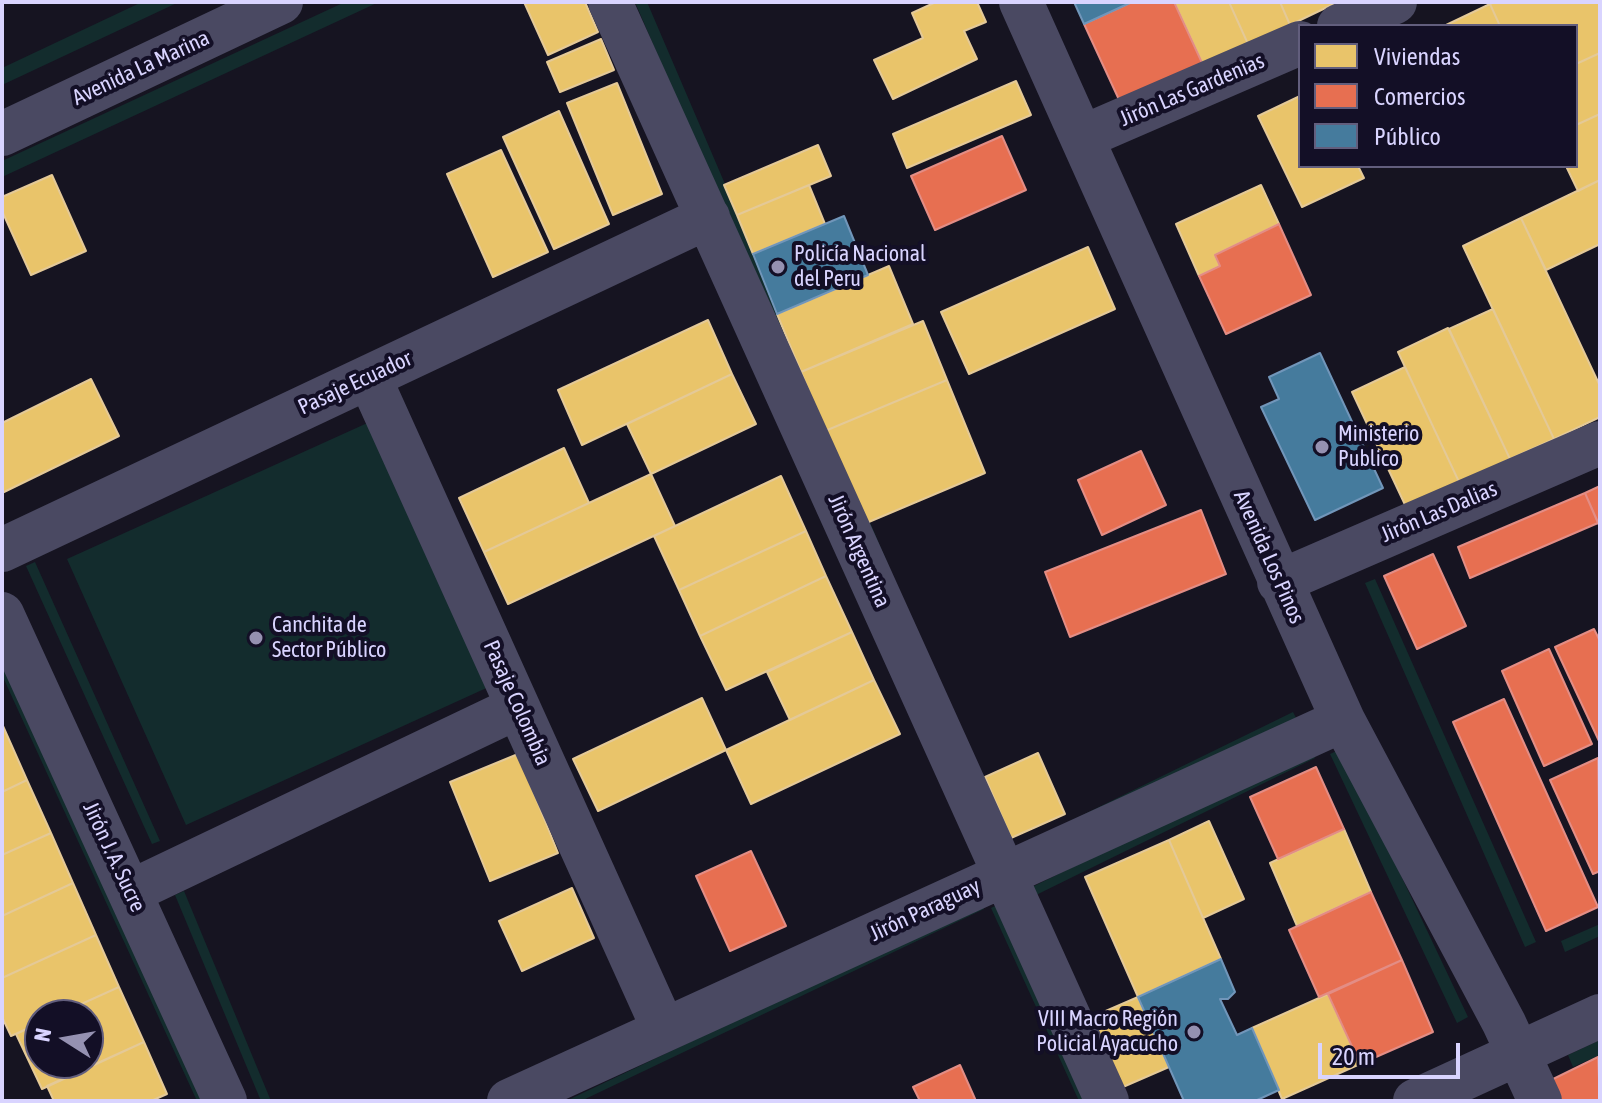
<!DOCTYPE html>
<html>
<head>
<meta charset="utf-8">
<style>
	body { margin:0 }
	#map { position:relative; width:1602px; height:1103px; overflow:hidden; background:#161421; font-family:"Asap Condensed",sans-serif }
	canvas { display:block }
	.frame { position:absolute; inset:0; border:4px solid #d9d4ff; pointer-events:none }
	.legend { position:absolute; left:1298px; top:24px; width:280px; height:144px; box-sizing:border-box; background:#130f26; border:2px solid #625e7d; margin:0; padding:10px 14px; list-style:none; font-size:24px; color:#d9d4ff }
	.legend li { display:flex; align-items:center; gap:16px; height:40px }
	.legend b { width:40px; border:2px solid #625e7d }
	.north { position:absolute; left:24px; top:999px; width:80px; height:80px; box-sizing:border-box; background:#130f26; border:2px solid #625e7d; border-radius:50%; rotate:281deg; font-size:22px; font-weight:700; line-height:32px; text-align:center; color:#d9d4ff }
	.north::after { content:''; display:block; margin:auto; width:28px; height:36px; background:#9591b1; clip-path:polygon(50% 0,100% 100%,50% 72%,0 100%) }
	.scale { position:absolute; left:1318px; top:1043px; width:142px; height:36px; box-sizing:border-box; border:4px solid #d9d4ff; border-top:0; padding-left:10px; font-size:24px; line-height:28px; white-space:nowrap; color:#d9d4ff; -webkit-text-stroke:6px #130f26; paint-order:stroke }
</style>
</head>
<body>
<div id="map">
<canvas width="1602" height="1103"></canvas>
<div class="frame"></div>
<ul class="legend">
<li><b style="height:22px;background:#e9c46a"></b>Viviendas</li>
<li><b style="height:22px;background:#e76f51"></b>Comercios</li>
<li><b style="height:22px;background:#457b9d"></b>Público</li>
</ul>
<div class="north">N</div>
<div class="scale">20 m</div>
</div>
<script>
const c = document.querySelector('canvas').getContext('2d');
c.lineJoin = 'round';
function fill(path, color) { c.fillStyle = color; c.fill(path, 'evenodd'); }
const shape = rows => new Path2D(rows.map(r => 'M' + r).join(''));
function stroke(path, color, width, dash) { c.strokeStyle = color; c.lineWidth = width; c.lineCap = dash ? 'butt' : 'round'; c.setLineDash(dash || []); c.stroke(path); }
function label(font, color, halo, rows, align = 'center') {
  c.font = font + ' "Asap Condensed",sans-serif'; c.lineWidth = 8; c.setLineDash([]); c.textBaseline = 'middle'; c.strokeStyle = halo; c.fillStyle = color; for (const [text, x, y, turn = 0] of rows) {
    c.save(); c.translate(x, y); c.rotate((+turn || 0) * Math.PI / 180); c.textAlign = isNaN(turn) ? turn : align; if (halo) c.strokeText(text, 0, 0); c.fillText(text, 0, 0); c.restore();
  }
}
fill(shape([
	[142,2,179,2,2,85,2,68],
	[345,2,379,2,2,177,2,161],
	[635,2,647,2,1007,842,996,846],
	[374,420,493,685,186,825,67,559],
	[35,562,160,841,152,844,26,566],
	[1375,579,1536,942,1525,947,1365,583],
	[2,628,218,1101,197,1101,2,675],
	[1293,712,1297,720,1011,850],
	[1341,749,1468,1017,1457,1023,1330,754],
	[1311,750,1315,758,1034,896,1030,888],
	[184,891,271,1101,261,1101,175,895],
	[982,903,984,909,581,1101,566,1101],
	[997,905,1086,1101,1079,1101,991,908],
	[1600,924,1600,936,1565,952,1561,941],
	[1600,1040,1600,1055,1573,1067,1568,1055]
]), '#132c2d');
const homes = shape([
	[524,2,585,2,598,32,548,55,524,2],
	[936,2,977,2,986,22,964,31,977,59,893,99,874,60,923,38,912,13,936,2],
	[1174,2,1229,2,1248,44,1203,65,1174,2],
	[1229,2,1280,2,1290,25,1248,44,1229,2],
	[1280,2,1338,2,1290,25,1280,2],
	[1494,2,1599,2,1600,53,1576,64,1576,26,1500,26,1490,4,1494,2],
	[1490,4,1500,26,1444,26,1490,4],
	[601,39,614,70,560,92,547,62,601,39],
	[1600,53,1600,114,1576,125,1576,64,1600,53],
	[1016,81,1031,115,907,168,893,134,1016,81],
	[617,83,662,194,613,215,567,103,617,83],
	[1300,96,1300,166,1358,166,1364,178,1302,207,1258,116,1300,96],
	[559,111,609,224,554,249,503,137,559,111],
	[1600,114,1600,180,1578,191,1566,166,1576,166,1576,125,1600,114],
	[818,145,831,176,737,215,724,185,818,145],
	[501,150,548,252,493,277,447,174,501,150],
	[52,175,86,251,31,275,2,211,2,197,52,175],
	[1600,180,1600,244,1546,270,1521,218,1600,180],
	[809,185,825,224,753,254,737,215,809,185],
	[1261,185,1279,224,1215,255,1220,266,1199,276,1176,224,1261,185],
	[1521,218,1600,386,1600,417,1554,439,1463,246,1521,218],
	[1088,247,1115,309,969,374,941,312,1088,247],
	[889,266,913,324,801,372,777,314,889,266],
	[1493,309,1554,439,1510,459,1449,329,1493,309],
	[708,320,732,374,582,445,558,390,708,320],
	[923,321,947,380,825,431,801,372,923,321],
	[1448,328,1510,459,1460,484,1398,352,1448,328],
	[1405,367,1460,484,1407,509,1352,392,1405,367],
	[732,374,756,424,651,474,627,424,732,374],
	[91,379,119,436,2,493,2,423,91,379],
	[947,380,985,473,864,524,825,431,947,380],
	[564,448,589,503,484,552,459,498,564,448],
	[651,474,675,526,508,604,484,552,651,474],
	[781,476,806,531,679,590,654,536,781,476],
	[806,531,826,576,700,636,679,590,806,531],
	[826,576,852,632,726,690,700,636,826,576],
	[852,632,874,680,790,720,767,672,852,632],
	[874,680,900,734,751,804,726,750,874,680],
	[702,698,726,750,598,811,573,759,702,698],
	[3,726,27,780,2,792,2,726,3,726],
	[1038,753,1065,814,1011,838,985,777,1038,753],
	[518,754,558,853,490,881,450,782,518,754],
	[27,780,51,833,2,855,2,792,27,780],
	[1209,821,1244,899,1203,918,1169,840,1209,821],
	[1344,829,1371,892,1297,926,1270,863,1344,829],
	[51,833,73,883,2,916,2,855,51,833],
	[1169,840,1221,959,1138,997,1085,877,1169,840],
	[73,883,96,935,2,978,2,916,73,883],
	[572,888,594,938,522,971,499,921,572,888],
	[96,935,119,987,57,1015,40,1015,40,1023,11,1036,2,1017,2,978,96,935],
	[119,987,144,1042,42,1089,16,1034,40,1023,40,1063,88,1063,88,1015,57,1015,119,987],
	[1328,994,1360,1064,1282,1099,1252,1028,1328,994],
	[1138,997,1169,1067,1116,1090,1085,1020,1138,997],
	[144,1042,167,1094,151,1101,54,1101,47,1086,144,1042]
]);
fill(homes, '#e9c46a');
stroke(homes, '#e4c997', 2);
const shops = shape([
	[1132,2,1174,2,1203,65,1121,104,1084,24,1132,2],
	[1002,136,1026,190,935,230,911,176,1002,136],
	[1279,224,1311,295,1226,334,1199,276,1220,266,1215,255,1279,224],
	[1141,451,1166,505,1102,535,1078,480,1141,451],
	[1600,486,1600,527,1585,493,1600,486],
	[1585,493,1598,523,1470,578,1458,547,1585,493],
	[1201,510,1226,574,1070,637,1045,572,1201,510],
	[1433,554,1466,626,1417,649,1384,576,1433,554],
	[1594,629,1600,641,1599,741,1555,647,1594,629],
	[1549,649,1592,744,1544,766,1502,671,1549,649],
	[1504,699,1598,907,1546,931,1453,722,1504,699],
	[1598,758,1600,871,1593,874,1550,780,1598,758],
	[1316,767,1344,829,1278,859,1250,797,1316,767],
	[751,851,786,926,730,951,696,876,751,851],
	[1371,892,1402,960,1319,997,1289,930,1371,892],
	[1402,960,1433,1032,1360,1064,1328,994,1402,960],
	[1598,1057,1600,1101,1554,1101,1545,1083,1598,1057],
	[960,1065,976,1101,920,1101,913,1087,960,1065]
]);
fill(shops, '#e76f51');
stroke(shops, '#e38d85', 2);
const public = shape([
	[1074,2,1132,2,1084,24,1074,2],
	[844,216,868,275,777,314,753,254,844,216],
	[1320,353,1383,488,1315,520,1261,407,1279,399,1269,377,1320,353],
	[1221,959,1235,992,1228,999,1220,999,1237,1035,1252,1028,1279,1090,1255,1101,1184,1101,1138,997,1221,959]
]);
fill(public, '#457b9d');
stroke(public, '#7196ba', 2);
stroke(shape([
	[610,2,1107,1101],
	[1021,2,1343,720,1504,1023,1540,1101],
	[1339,26,1395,2],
	[2,134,281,2],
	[1083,137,1300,43],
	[369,377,664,1030],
	[2,550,708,217],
	[1279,582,1600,443],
	[2,614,225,1101],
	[130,892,518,707],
	[509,1101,1343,720],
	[1415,1101,1600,1016]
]), '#4a4962', 44);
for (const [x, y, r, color] of [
	[778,267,8,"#9591b1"],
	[1322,447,8,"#9591b1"],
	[256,638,8,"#9591b1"],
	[1194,1032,8,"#9591b1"]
]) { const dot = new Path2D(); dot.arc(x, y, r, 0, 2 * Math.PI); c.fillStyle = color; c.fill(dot); stroke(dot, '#130f26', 3); }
label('22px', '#d9d4ff', '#130f26', [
	["Avenida La Marina",141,68,-25],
	["Jirón Las Gardenias",1192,90,-23],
	["Pasaje Ecuador",355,383,-25],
	["Jirón Las Dalias",1439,512,-23],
	["Jirón Argentina",859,551,66],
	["Avenida Los Pinos",1269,557,66],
	["Pasaje Colombia",517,703,66],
	["Jirón J. A. Sucre",114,857,65],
	["Jirón Paraguay",925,910,-25]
]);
label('22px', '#d9d4ff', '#130f26', [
	["Policía Nacional",794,254],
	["del Peru",794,279],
	["Ministerio",1338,434],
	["Publico",1338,459],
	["Canchita de",272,625],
	["Sector Público",272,650],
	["VIII Macro Región",1178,1019,"right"],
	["Policial Ayacucho",1178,1044,"right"]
], 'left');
</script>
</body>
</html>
